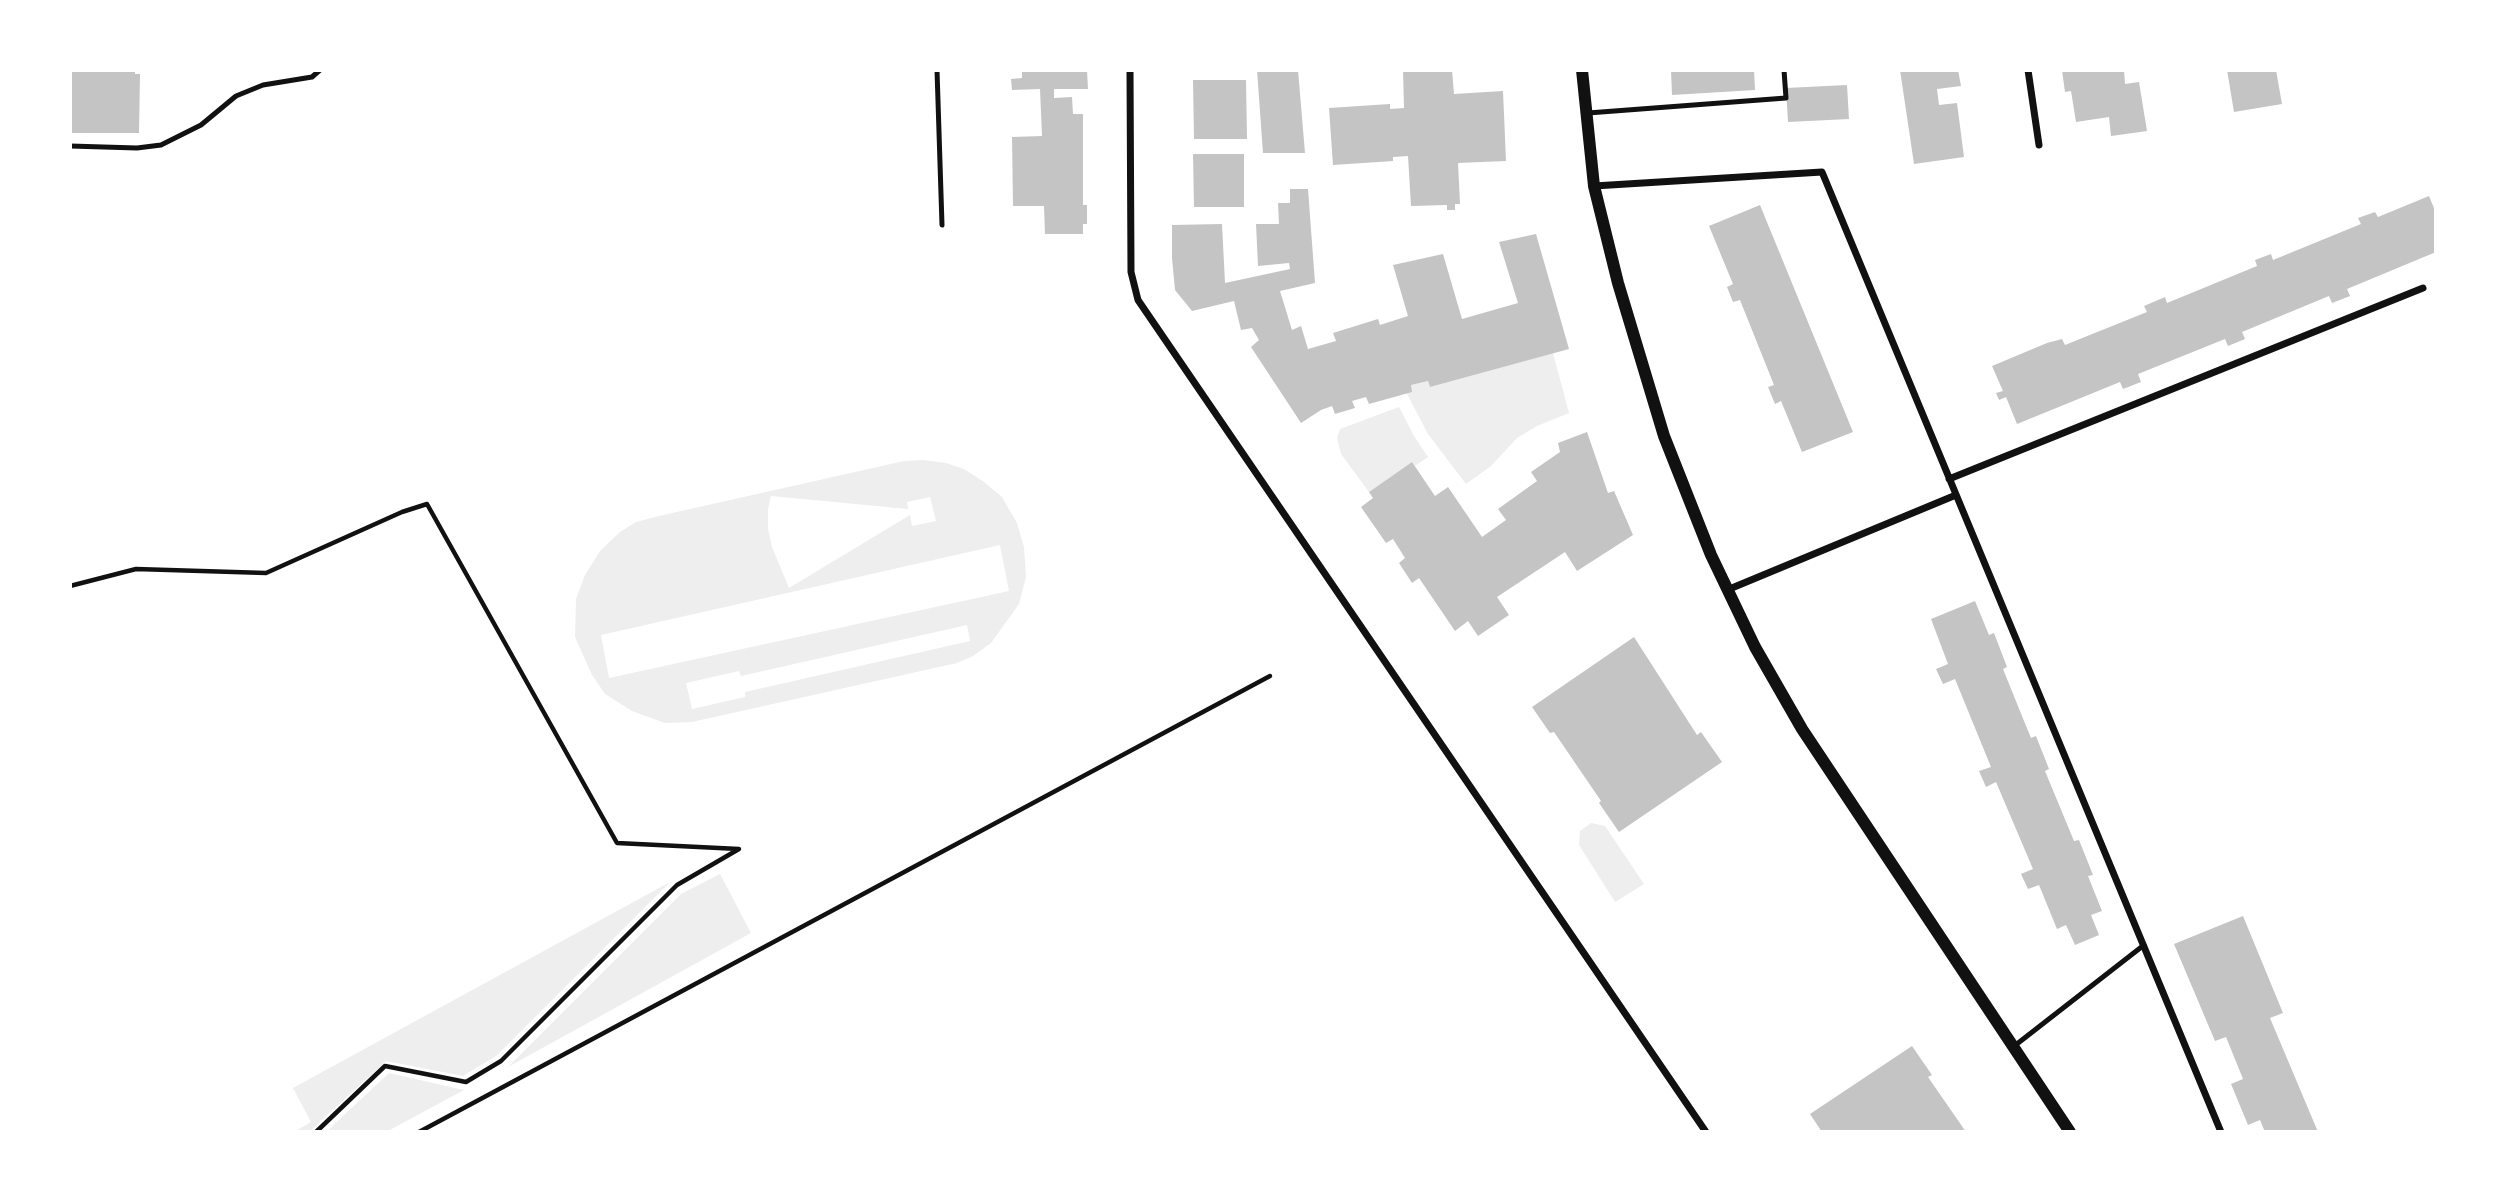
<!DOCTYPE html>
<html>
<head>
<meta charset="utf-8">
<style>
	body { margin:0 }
	#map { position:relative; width:2506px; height:1202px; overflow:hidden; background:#fff; font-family:"Source Sans 3",sans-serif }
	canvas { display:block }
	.frame { position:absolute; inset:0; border:72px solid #fff; pointer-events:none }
</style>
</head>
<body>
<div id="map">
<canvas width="2506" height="1202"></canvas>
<div class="frame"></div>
</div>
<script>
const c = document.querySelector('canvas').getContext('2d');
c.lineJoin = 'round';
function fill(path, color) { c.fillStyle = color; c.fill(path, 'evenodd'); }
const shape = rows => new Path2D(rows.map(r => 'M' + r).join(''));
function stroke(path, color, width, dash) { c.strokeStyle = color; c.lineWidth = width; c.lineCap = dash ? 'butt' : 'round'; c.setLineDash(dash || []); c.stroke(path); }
fill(shape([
	[1553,353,1569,413,1537,426,1517,438,1491,466,1466,484,1428,434,1407,394,1411,385,1428,381,1430,387],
	[1399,407,1414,436,1428,457,1415,466,1412,462,1369,492,1341,454,1337,438,1340,429],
	[923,460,946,463,964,469,984,482,1002,497,1017,523,1024,547,1026,577,1019,604,991,643,973,656,957,663,692,722,665,723,632,711,605,694,592,675,575,637,576,599,585,575,600,551,620,532,636,522,659,516,904,461],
	[771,496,908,509,907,502,930,497,936,521,912,526,910,515,789,588,772,547,768,529,768,509],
	[1000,545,1009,591,609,678,601,635],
	[967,625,970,641,745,692,745,697,692,709,686,683,739,671,741,676],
	[1591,823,1605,826,1644,884,1615,902,1579,845,1580,831],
	[720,874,751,933,508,1067,681,894],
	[670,882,496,1056,463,1076,386,1061,309,1132,294,1132,311,1122,293,1088],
	[389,1073,464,1090,386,1132,326,1132]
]), '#eee');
fill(shape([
	[70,70,135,70,135,74,140,74,139,133,70,133],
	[1022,70,1087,70,1088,89,1054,89,1054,98,1072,97,1073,114,1083,114,1083,205,1087,205,1087,224,1083,224,1083,234,1045,234,1044,206,1013,206,1012,137,1042,136,1040,89,1012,90,1011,79,1022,78],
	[1257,70,1298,70,1305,153,1263,153],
	[1403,70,1452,70,1454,94,1503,91,1506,161,1458,163,1460,204,1455,204,1455,210,1447,210,1447,205,1411,206,1408,156,1393,157,1393,161,1333,165,1329,108,1390,104,1390,109,1404,108],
	[1671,70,1754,70,1755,90,1672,95],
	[1900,70,1958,70,1961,86,1937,89,1939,105,1957,103,1964,157,1914,164],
	[2062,70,2109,70,2110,72,2124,70,2125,84,2139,82,2147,131,2111,136,2109,117,2076,122,2071,91,2065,92],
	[2227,70,2276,70,2282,104,2234,112],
	[1193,80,1246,80,1247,139,1194,139],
	[1847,85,1849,119,1788,122,1786,88],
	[1193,154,1244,154,1244,207,1194,207],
	[1290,189,1308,189,1315,283,1280,291,1292,330,1301,326,1308,349,1336,341,1333,333,1378,319,1380,325,1408,316,1393,265,1443,254,1462,319,1518,303,1499,242,1536,234,1569,349,1430,387,1428,381,1411,385,1412,392,1369,404,1366,397,1352,401,1355,408,1335,414,1332,406,1321,410,1301,423,1251,347,1259,340,1252,328,1241,330,1234,301,1192,311,1175,290,1172,258,1172,225,1222,224,1225,283,1290,269,1289,263,1258,266,1256,224,1279,224,1278,203,1290,203],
	[2429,196,2436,213,2436,252,2347,289,2350,296,2332,303,2329,296,2242,332,2245,339,2228,346,2225,339,2138,374,2141,382,2123,389,2120,382,2017,424,2006,397,1999,400,1996,393,2003,391,1992,366,2047,343,2062,339,2065,345,2147,312,2144,306,2165,297,2167,303,2257,266,2255,260,2271,254,2273,260,2361,224,2358,218,2375,212,2378,217],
	[1760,205,1853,432,1802,452,1781,401,1775,404,1768,387,1774,385,1740,300,1733,302,1727,287,1733,284,1709,226],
	[1587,432,1608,493,1614,491,1633,535,1577,571,1565,552,1497,597,1509,615,1478,636,1468,621,1455,631,1419,578,1412,583,1399,563,1405,558,1393,539,1386,543,1361,507,1373,498,1369,492,1412,462,1435,496,1448,487,1482,537,1506,520,1498,509,1537,481,1531,472,1560,452,1558,443],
	[1975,601,1989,635,1994,633,2007,667,2003,669,2024,721,2031,738,2036,736,2049,769,2045,771,2074,841,2079,840,2093,875,2088,876,2102,911,2091,915,2099,935,2075,945,2066,925,2057,929,2039,885,2028,889,2021,874,2033,869,1996,782,1986,787,1979,771,1991,767,1955,679,1943,684,1936,669,1948,664,1931,619],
	[1634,637,1697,735,1701,732,1722,762,1619,832,1599,803,1601,801,1554,732,1550,733,1532,707],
	[2243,916,2283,1013,2270,1018,2318,1132,2265,1132,2260,1120,2248,1125,2231,1084,2243,1079,2226,1037,2215,1041,2174,944],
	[1912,1046,1932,1075,1928,1077,1966,1132,1822,1132,1810,1114]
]), '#c4c4c4');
stroke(shape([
	[70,586,136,569,266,573,402,512,427,504,617,843,739,849,677,885,501,1061,466,1082,385,1066,316,1132],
	[419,1132,1270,676]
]), '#111', 4.5);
stroke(shape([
	[937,70,942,225],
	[1588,113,1786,98,1784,70],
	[70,146,137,148,161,145,201,125,236,96,263,85,312,77,320,70],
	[2013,1047,2144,945]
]), '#111', 5);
stroke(shape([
	[1130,70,1131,272,1138,300,1706,1132],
	[2028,70,2039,145],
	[1594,186,1822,172,2221,1132],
	[1949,479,2423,288],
	[1727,590,1956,495]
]), '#111', 7);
stroke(shape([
	[1582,70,1594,186,1618,283,1664,436,1711,555,1755,647,1802,729,2070,1132]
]), '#111', 12);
</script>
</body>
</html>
